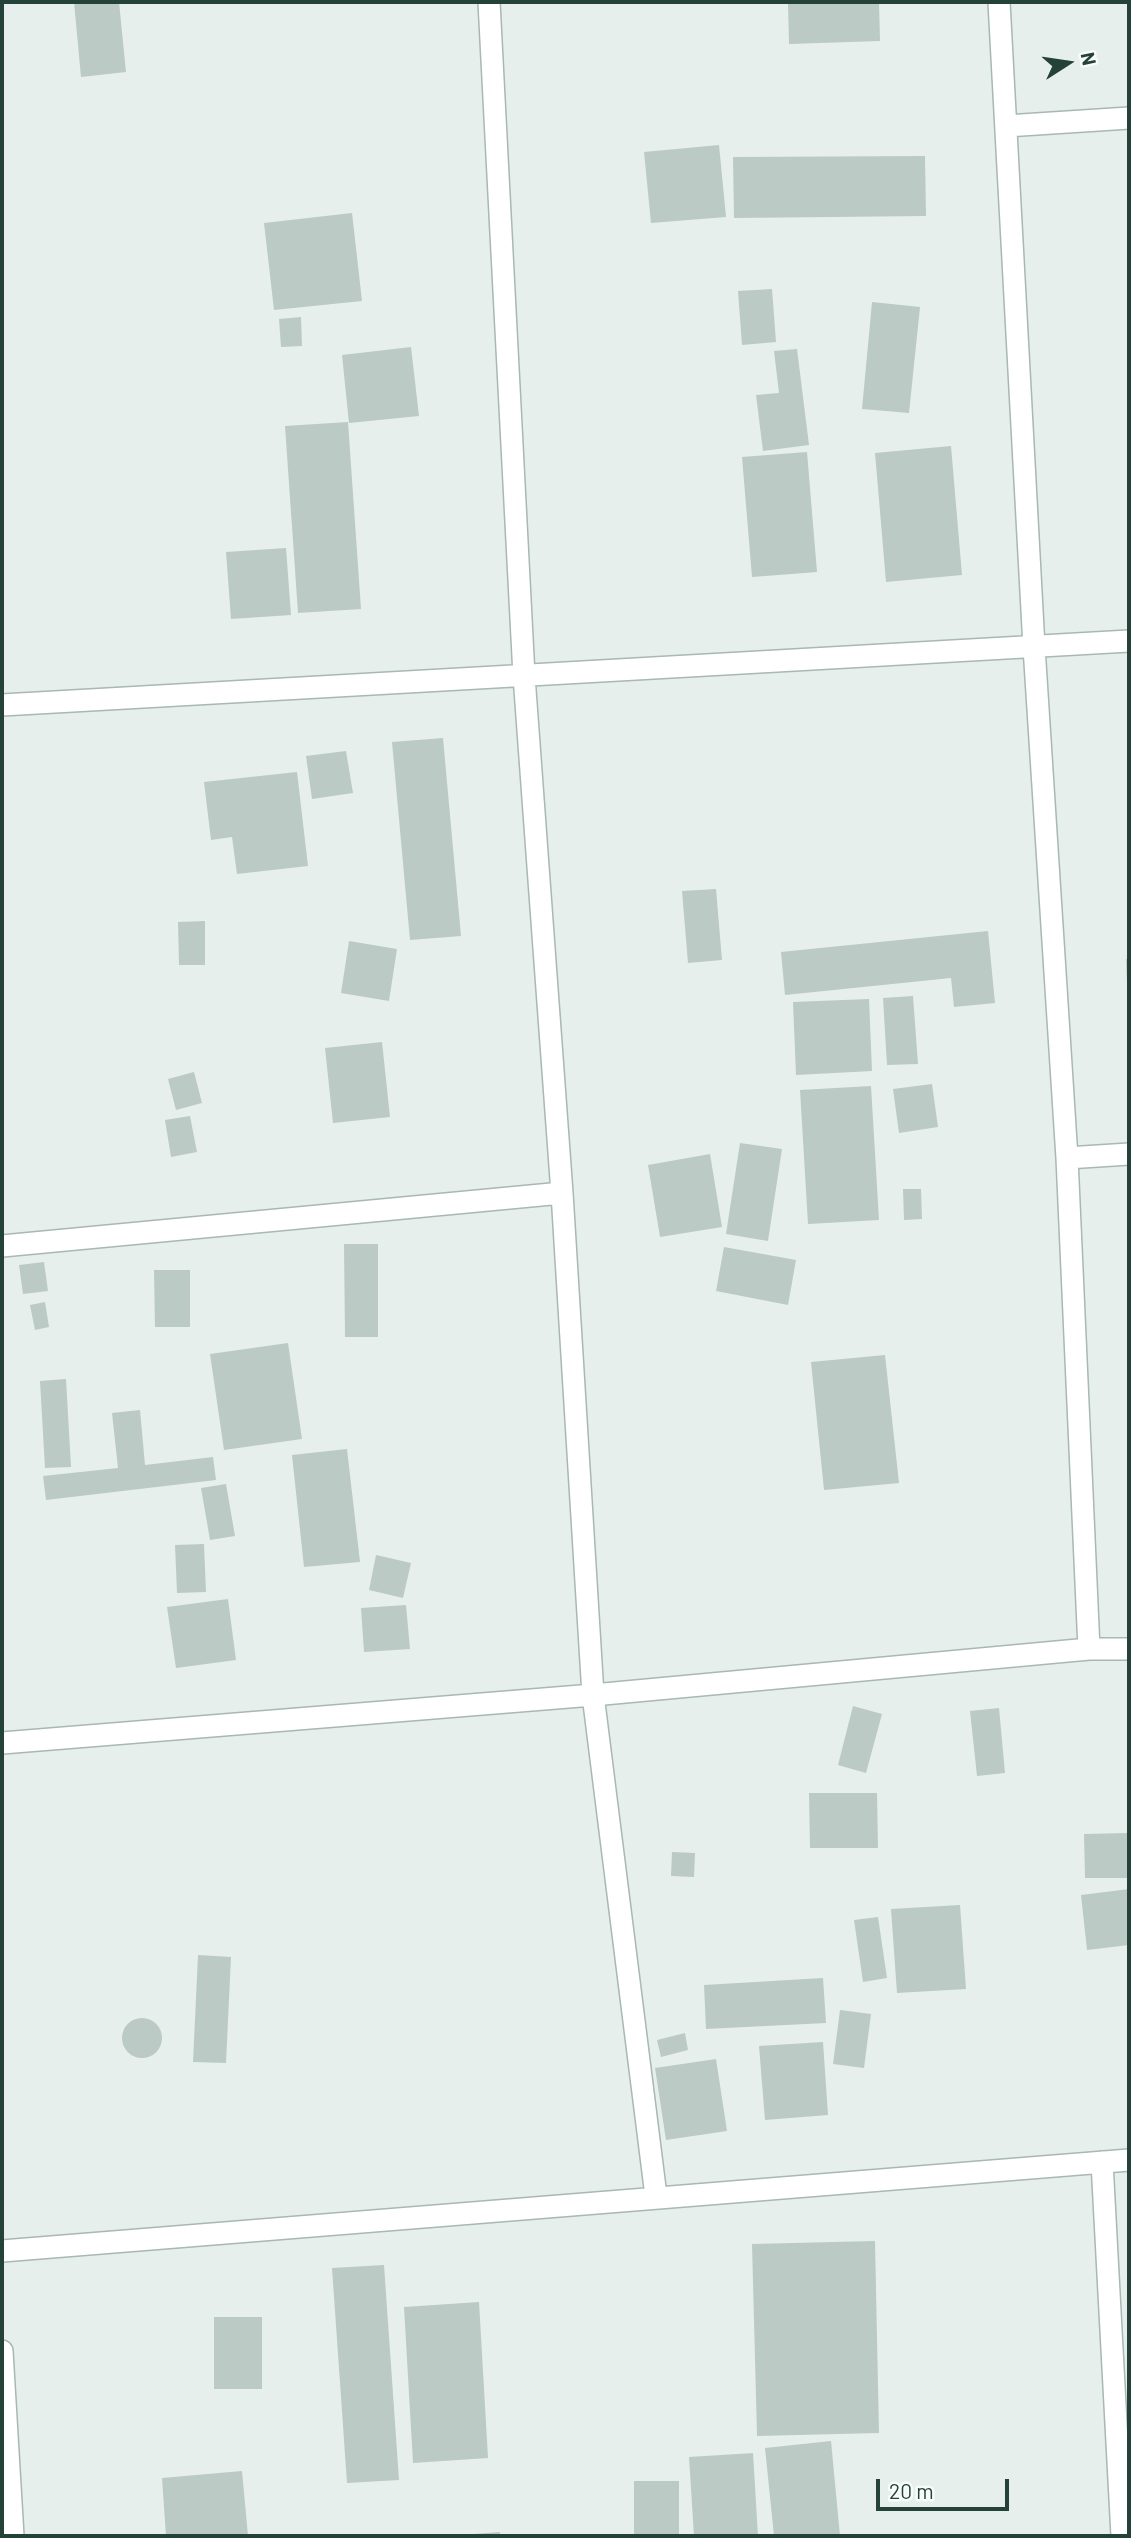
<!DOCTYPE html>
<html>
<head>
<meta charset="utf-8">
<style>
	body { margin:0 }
	#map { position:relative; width:1131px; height:2538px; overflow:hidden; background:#e6efeb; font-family:Barlow,sans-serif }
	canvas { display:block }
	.frame { position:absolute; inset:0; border:4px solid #24423a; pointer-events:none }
	.north { position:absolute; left:1033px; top:28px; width:70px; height:70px; -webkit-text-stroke:5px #f7fbf9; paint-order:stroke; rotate:78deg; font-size:19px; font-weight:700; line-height:28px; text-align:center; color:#24423a }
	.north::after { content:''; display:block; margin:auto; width:24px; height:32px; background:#24423a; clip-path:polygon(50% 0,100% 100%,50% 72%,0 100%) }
	.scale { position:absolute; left:876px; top:2479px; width:133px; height:32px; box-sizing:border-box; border:4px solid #24423a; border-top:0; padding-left:9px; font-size:21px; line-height:24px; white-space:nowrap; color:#24423a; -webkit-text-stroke:5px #f7fbf9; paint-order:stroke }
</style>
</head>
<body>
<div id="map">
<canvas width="1131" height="2538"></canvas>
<div class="frame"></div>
<div class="north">N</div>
<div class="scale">20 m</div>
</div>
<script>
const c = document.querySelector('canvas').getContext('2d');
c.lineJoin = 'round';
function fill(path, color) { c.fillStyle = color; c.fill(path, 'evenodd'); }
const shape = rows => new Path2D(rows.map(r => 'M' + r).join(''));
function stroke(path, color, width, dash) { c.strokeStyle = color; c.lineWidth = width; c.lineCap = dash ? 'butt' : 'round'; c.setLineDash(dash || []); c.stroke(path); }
fill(shape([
	[74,2,119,2,126,72,81,77],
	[788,2,879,2,880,41,789,44],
	[719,145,726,217,651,223,644,152],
	[925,156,926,216,734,218,733,157],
	[352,213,362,301,274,310,264,223],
	[772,289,776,342,742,345,738,291],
	[872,302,920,307,909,413,862,409],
	[301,317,302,346,281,347,279,319],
	[411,347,419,416,349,423,342,355],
	[797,349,809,445,763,451,756,395,779,393,774,351],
	[348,422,361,609,298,613,285,426],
	[951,446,962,575,886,582,875,453],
	[807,452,817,572,752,577,742,457],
	[286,548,291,615,231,619,226,552],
	[443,738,461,936,410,940,392,742],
	[346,751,353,793,312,799,306,756],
	[297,772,308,866,237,874,232,837,211,840,204,782],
	[716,889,722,960,688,963,682,891],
	[205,921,205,965,179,965,178,922],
	[988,931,995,1003,954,1007,951,978,785,995,781,952],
	[349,941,397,949,389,1001,341,993],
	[1126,959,1129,959,1129,982,1127,982],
	[913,996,918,1064,887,1065,883,998],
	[869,999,872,1071,796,1075,793,1002],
	[382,1042,390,1117,333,1123,325,1048],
	[194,1072,202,1103,176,1110,168,1079],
	[932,1084,938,1127,899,1133,893,1089],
	[871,1086,879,1220,808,1224,800,1090],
	[190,1116,197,1152,171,1157,165,1120],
	[740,1143,782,1149,768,1241,726,1234],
	[710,1154,722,1227,660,1237,648,1165],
	[903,1189,921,1189,922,1219,904,1220],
	[344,1244,378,1244,378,1337,345,1337],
	[724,1247,796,1260,788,1305,716,1291],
	[44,1262,48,1291,23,1294,19,1265],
	[154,1270,190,1270,190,1327,155,1327],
	[45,1302,49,1327,35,1330,30,1305],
	[288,1343,302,1439,224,1450,210,1354],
	[885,1355,899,1483,824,1490,811,1362],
	[66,1379,71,1467,45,1468,40,1381],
	[140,1410,145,1465,213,1457,216,1480,46,1500,43,1476,118,1468,112,1413],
	[347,1449,360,1562,304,1567,292,1455],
	[226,1484,235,1536,210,1540,201,1488],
	[204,1544,206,1592,177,1593,175,1545],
	[376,1555,411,1563,403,1598,369,1590],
	[228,1599,236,1660,176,1668,167,1607],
	[406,1605,410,1649,364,1652,361,1608],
	[853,1706,882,1714,866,1773,838,1765],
	[999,1708,1005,1773,977,1776,970,1711],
	[809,1793,877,1793,878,1848,810,1848],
	[1129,1833,1129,1878,1085,1878,1084,1834],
	[672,1852,695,1853,694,1877,671,1876],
	[1129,1889,1129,1945,1087,1950,1081,1895],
	[960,1905,966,1989,897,1993,891,1909],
	[878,1917,887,1978,863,1982,854,1920],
	[198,1955,231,1957,226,2063,193,2062],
	[823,1978,826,2023,706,2029,704,1985],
	[840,2010,871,2014,864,2068,833,2064],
	'122 2038a20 20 0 1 1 40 0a20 20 0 1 1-40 0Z',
	[685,2033,688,2050,661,2057,657,2040],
	[823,2042,828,2115,765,2120,759,2046],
	[716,2059,727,2131,666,2140,655,2068],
	[875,2241,879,2433,757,2436,752,2244],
	[384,2265,399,2480,347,2483,332,2268],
	[479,2302,488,2458,413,2463,404,2307],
	[214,2317,262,2317,262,2389,214,2389],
	[831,2441,840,2536,774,2536,765,2448],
	[753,2453,758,2536,694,2536,689,2457],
	[242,2471,248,2536,166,2536,162,2478],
	[634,2481,679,2481,679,2536,634,2536],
	[500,2532,500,2536,474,2536,474,2534]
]), '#bbcac4');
const minor = shape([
	[489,2,524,676,562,1193,593,1695,656,2196],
	[999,2,1034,647,1067,1158,1089,1649],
	[1006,126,1129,118],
	[2,705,1129,641],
	[1067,1158,1129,1154],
	[2,1246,562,1193],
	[2,1743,593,1695,1089,1649,1129,1649],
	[1102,2162,1122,2536],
	[2,2251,1129,2160],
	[2,2351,13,2536]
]);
stroke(minor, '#a8b8b2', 24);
stroke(minor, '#fff', 21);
</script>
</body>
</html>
